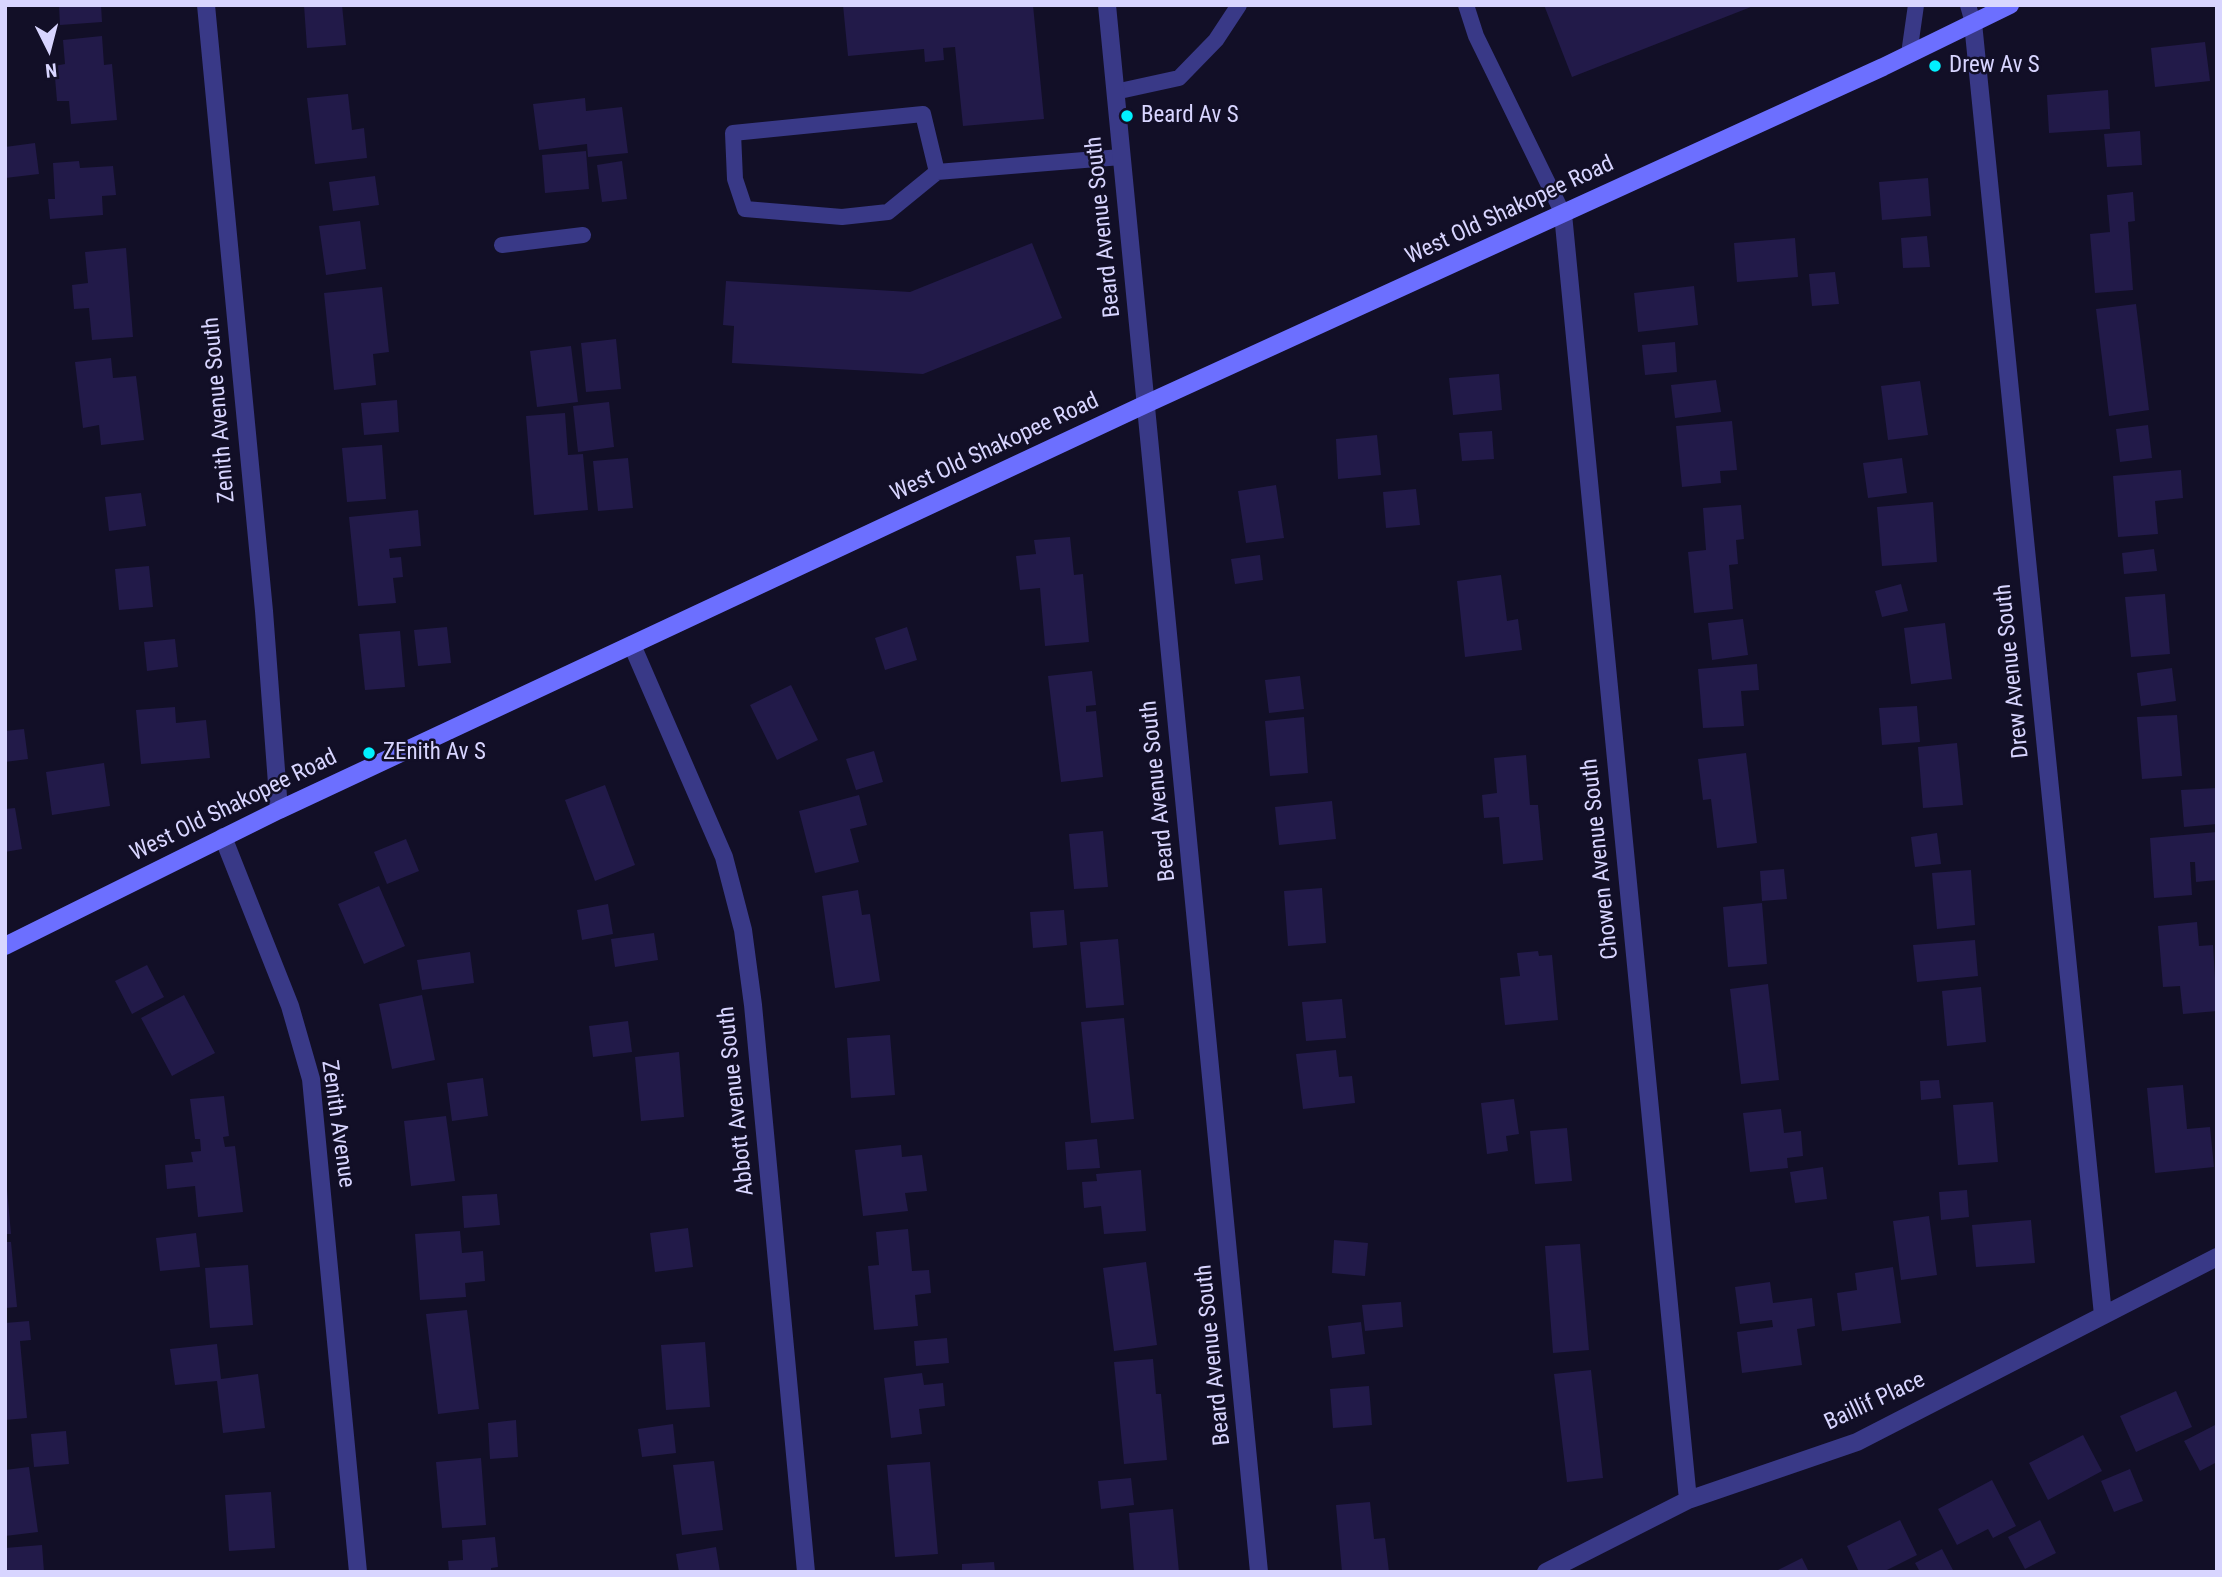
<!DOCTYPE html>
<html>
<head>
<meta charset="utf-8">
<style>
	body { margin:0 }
	#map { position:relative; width:2222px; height:1577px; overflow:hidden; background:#120f27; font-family:"Roboto Condensed",sans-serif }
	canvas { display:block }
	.frame { position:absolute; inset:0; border:7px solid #d8d5ff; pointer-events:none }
	.north { position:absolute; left:14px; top:14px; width:70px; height:70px; -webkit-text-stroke:5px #120f27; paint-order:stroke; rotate:174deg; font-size:19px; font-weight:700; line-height:28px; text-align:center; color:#d8d5ff }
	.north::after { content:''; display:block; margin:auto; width:24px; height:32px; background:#d8d5ff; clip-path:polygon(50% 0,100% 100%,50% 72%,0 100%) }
</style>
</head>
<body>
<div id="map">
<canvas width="2222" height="1577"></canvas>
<div class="frame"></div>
<div class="north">N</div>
</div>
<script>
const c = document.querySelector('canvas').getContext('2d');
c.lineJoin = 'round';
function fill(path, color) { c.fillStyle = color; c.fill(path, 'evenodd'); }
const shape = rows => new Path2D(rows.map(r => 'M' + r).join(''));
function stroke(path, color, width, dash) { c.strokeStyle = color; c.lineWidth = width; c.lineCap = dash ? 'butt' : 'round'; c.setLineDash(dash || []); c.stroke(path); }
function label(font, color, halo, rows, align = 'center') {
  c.font = font + ' "Roboto Condensed",sans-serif'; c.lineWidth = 5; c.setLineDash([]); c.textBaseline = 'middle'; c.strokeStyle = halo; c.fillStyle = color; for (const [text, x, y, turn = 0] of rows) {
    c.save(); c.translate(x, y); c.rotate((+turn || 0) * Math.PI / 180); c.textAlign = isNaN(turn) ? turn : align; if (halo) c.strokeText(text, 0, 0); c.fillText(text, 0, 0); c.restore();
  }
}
fill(shape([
	[59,5,101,5,102,22,60,25],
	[304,5,342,5,346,45,307,48],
	[843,5,1033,5,1044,119,963,126,955,47,943,48,944,60,925,62,924,49,848,56],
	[1544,5,1756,5,1572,77],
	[102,36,104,65,112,64,117,120,71,124,69,101,57,101,54,66,65,64,63,40],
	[2205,42,2210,81,2155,87,2151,48],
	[2108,90,2110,129,2049,133,2047,95],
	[348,94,352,130,364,128,367,158,315,164,307,98],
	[585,98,586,111,622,107,628,153,588,157,587,144,539,150,533,104],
	[2140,131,2142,165,2107,167,2104,134],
	[35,143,39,174,5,178,5,147],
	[586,151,589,189,545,193,542,155],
	[79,161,80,168,113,166,116,195,102,196,103,215,50,219,48,199,55,199,53,163],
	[622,161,627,199,602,202,597,165],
	[375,176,379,205,333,211,329,182],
	[1928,178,1931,216,1882,220,1879,182],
	[2133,192,2135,221,2128,222,2133,290,2095,293,2090,234,2110,232,2107,195],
	[360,221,366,269,326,275,319,226],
	[1927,236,1930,267,1903,268,1901,238],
	[1795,238,1798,277,1737,282,1734,243],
	[1032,243,1062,318,923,374,732,363,734,326,723,325,726,281,910,292],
	[126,248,133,337,92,340,89,308,74,309,72,285,88,283,85,252],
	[1835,272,1839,304,1812,306,1809,274],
	[1694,286,1698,325,1638,332,1634,293],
	[382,287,389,352,373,354,376,385,334,390,324,293],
	[2136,304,2149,410,2109,416,2096,309],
	[616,339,621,389,586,392,581,343],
	[1675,342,1677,372,1645,375,1642,345],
	[571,346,578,402,537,407,530,351],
	[111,358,113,378,136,376,144,440,101,445,99,425,83,428,75,362],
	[1499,374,1502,410,1453,415,1449,378],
	[1716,380,1721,412,1675,418,1671,385],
	[1920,381,1928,435,1888,440,1881,386],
	[397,400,399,432,364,435,361,403],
	[609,402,614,447,578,452,573,406],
	[565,413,568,455,583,454,588,510,534,515,526,416],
	[1732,421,1737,470,1720,471,1721,483,1682,487,1676,426],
	[2148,425,2152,458,2120,462,2116,429],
	[1492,431,1494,459,1462,461,1459,433],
	[1377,435,1381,475,1338,479,1336,439],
	[382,445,386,499,347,502,342,448],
	[628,458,633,508,598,511,593,461],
	[1902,458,1907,493,1868,498,1863,463],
	[2181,470,2183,498,2155,501,2158,534,2118,537,2113,476],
	[1276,485,1284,538,1246,543,1238,491],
	[1416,489,1420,525,1386,528,1383,492],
	[141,493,146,526,109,531,105,497],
	[1933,502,1937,562,1882,566,1877,507],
	[1741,505,1744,539,1736,540,1738,564,1729,565,1733,609,1694,613,1688,552,1706,550,1703,508],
	[418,510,421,546,389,549,390,558,401,557,403,577,393,578,396,603,358,606,349,517],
	[1070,537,1074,575,1083,574,1089,642,1045,646,1040,588,1020,590,1016,556,1036,554,1034,540],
	[2154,549,2157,571,2124,574,2122,553],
	[1260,555,1263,580,1235,584,1231,559],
	[149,566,153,607,119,610,115,569],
	[1501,575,1507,621,1518,619,1522,650,1465,657,1457,581],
	[1901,584,1908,611,1882,617,1875,591],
	[2165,594,2170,654,2131,657,2125,597],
	[1743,619,1748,655,1712,660,1708,623],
	[1945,623,1952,679,1911,684,1904,628],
	[447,627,451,663,418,666,414,630],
	[907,627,917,660,885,670,875,638],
	[400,631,405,687,365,690,359,634],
	[175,639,178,667,147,671,144,642],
	[1757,664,1759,690,1741,691,1744,726,1703,728,1698,669],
	[2172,668,2176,701,2141,706,2137,673],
	[1092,671,1096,705,1086,706,1086,712,1096,711,1103,777,1061,782,1048,676],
	[1300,676,1304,709,1269,713,1265,680],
	[791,685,818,740,777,760,750,705],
	[1917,706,1920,742,1882,745,1879,708],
	[175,707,176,723,206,720,210,758,141,764,136,710],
	[2177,715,2182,776,2142,779,2137,717],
	[1304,717,1308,773,1270,776,1265,721],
	[24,729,28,759,5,762,5,731],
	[1957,743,1963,805,1923,808,1918,747],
	[874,751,883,782,856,790,846,759],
	[1746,753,1757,843,1717,848,1711,799,1703,800,1698,759],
	[1526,755,1530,805,1538,805,1543,860,1503,864,1499,817,1484,818,1482,795,1497,793,1494,758],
	[104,763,110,806,52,815,46,772],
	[605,785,635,865,595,881,565,800],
	[2217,788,2217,824,2184,827,2181,790],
	[859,795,867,825,850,829,859,862,815,873,799,811],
	[1332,801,1336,839,1279,845,1275,807],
	[15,808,22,849,5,852,5,809],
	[1103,831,1108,887,1074,889,1069,834],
	[2217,832,2217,880,2196,882,2195,862,2190,862,2192,895,2154,898,2150,838],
	[1937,833,1941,864,1915,867,1911,837],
	[406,839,419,871,387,884,374,852],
	[1784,869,1787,899,1762,901,1760,871],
	[1971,870,1975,925,1937,929,1932,873],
	[379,886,405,946,364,964,338,904],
	[1322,888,1326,943,1288,946,1284,891],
	[858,890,862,915,870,914,880,981,835,988,822,896],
	[1762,903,1767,964,1728,967,1723,907],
	[608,904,613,934,582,940,577,910],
	[1064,910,1067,945,1033,948,1030,912],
	[2197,922,2199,946,2213,945,2217,1011,2183,1014,2180,986,2163,987,2158,926],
	[654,933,658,960,615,967,611,939],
	[1118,939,1124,1005,1086,1008,1080,942],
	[1975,940,1978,976,1917,982,1913,945],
	[1538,951,1539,956,1552,955,1558,1020,1505,1025,1500,978,1520,976,1517,953],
	[470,952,474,983,422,990,417,960],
	[147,965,164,997,132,1014,115,981],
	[1768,984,1779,1080,1741,1084,1730,989],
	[1981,987,1986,1042,1947,1046,1942,991],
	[184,995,215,1053,172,1076,141,1018],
	[422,995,435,1060,392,1069,379,1004],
	[1342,999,1346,1038,1306,1041,1302,1002],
	[1124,1018,1134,1119,1091,1123,1081,1022],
	[628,1021,632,1052,593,1057,589,1026],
	[890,1035,895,1095,851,1098,847,1038],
	[1336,1050,1339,1077,1352,1076,1355,1103,1303,1109,1296,1054],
	[679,1052,684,1117,641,1121,635,1057],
	[483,1078,488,1116,452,1121,447,1083],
	[1939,1080,1941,1098,1921,1100,1920,1081],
	[2183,1085,2187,1129,2210,1127,2214,1167,2155,1173,2147,1088],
	[224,1096,229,1136,223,1137,225,1147,235,1146,243,1212,198,1217,195,1186,167,1189,165,1165,193,1162,191,1152,201,1151,200,1139,195,1139,190,1099],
	[1514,1099,1519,1134,1506,1136,1508,1151,1487,1154,1481,1103],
	[1993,1102,1998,1162,1958,1165,1953,1105],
	[1781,1109,1784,1133,1801,1131,1803,1156,1787,1158,1788,1168,1750,1172,1743,1113],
	[446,1116,455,1181,411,1186,404,1121],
	[1567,1128,1572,1181,1535,1184,1530,1131],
	[1097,1139,1100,1168,1067,1170,1065,1142],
	[901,1145,902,1157,922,1155,927,1191,905,1193,908,1211,863,1216,855,1150],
	[1823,1167,1827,1199,1795,1203,1790,1172],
	[1141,1170,1146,1231,1104,1234,1101,1206,1084,1208,1082,1182,1097,1181,1096,1174],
	[5,1189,7,1189,11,1234,5,1234],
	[1967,1190,1969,1217,1941,1220,1939,1192],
	[497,1194,500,1225,464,1228,462,1196],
	[1929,1216,1937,1275,1901,1280,1893,1221],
	[2031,1220,2035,1263,1976,1267,1972,1225],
	[688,1228,693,1267,655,1272,650,1233],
	[908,1229,912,1271,929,1270,931,1293,915,1295,918,1326,874,1330,868,1266,879,1265,876,1232],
	[460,1231,462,1253,483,1251,485,1281,465,1283,466,1297,420,1300,415,1234],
	[196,1233,200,1267,160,1271,156,1238],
	[1334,1240,1368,1243,1365,1276,1332,1273],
	[5,1242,11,1242,17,1307,5,1308],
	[1580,1244,1589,1350,1553,1353,1545,1246],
	[1146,1262,1157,1345,1114,1351,1103,1268],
	[248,1265,253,1325,210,1328,205,1268],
	[1893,1267,1901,1323,1842,1331,1837,1293,1857,1290,1855,1273],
	[1770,1282,1773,1303,1812,1298,1815,1326,1797,1329,1802,1365,1742,1373,1737,1332,1773,1327,1772,1320,1740,1324,1735,1287],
	[1401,1302,1403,1327,1365,1331,1362,1305],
	[467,1310,479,1409,438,1414,426,1314],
	[29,1321,31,1340,20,1341,27,1418,5,1420,5,1323],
	[1361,1322,1365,1354,1332,1358,1328,1326],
	[947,1338,949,1363,916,1366,914,1341],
	[705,1342,710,1407,666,1410,661,1345],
	[217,1344,221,1379,258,1374,265,1428,223,1433,217,1381,175,1385,170,1349],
	[1153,1359,1156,1394,1161,1394,1167,1460,1124,1464,1114,1362],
	[1591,1370,1603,1478,1567,1482,1554,1374],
	[922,1373,924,1385,943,1383,945,1406,919,1409,922,1434,891,1438,884,1378],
	[1369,1386,1372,1425,1333,1428,1330,1389],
	[2176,1391,2192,1427,2136,1452,2120,1416],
	[516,1420,518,1457,490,1459,488,1423],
	[673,1424,676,1453,642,1457,638,1429],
	[2217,1424,2217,1462,2200,1471,2184,1441],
	[66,1431,69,1464,34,1467,31,1434],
	[2083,1435,2102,1471,2048,1500,2029,1463],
	[481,1458,486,1525,442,1528,436,1462],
	[714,1461,723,1530,682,1535,673,1465],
	[930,1462,938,1554,895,1557,887,1465],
	[29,1467,38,1532,5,1536,5,1470],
	[2130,1469,2143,1501,2114,1512,2101,1481],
	[1131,1478,1134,1505,1101,1509,1098,1481],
	[1992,1480,2016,1526,1993,1538,1988,1529,1957,1545,1938,1509],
	[271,1492,275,1548,229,1551,225,1495],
	[1370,1502,1374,1539,1385,1538,1389,1572,1342,1572,1336,1505],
	[1173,1509,1179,1572,1134,1572,1129,1513],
	[1900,1520,1917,1555,1883,1572,1859,1572,1847,1546],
	[2040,1520,2056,1553,2025,1569,2008,1537],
	[495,1537,498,1567,491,1568,491,1572,449,1572,448,1561,463,1560,462,1540],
	[42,1545,44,1572,5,1572,5,1548],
	[716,1547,720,1572,679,1572,676,1554],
	[1942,1549,1954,1572,1920,1572,1915,1563],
	[1802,1558,1809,1572,1774,1572],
	[994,1562,995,1572,962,1572,962,1564]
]), '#221a49');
stroke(shape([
	[1466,5,1476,36,1563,214],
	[1968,5,1973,23],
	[1909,54,1916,5],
	[1115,92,1179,78,1216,40,1239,5],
	[937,172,923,114,733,133,735,179,745,209,842,217,888,212,937,172,1121,157],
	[502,245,583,235]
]), '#393987', 16);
stroke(shape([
	[206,5,264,611,279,810],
	[1107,5,1259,1572],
	[1973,23,2103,1315],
	[1563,214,1688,1500],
	[632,645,724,857,743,930,753,1005,806,1572],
	[223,837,290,1006,311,1079,358,1572],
	[1546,1572,1688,1500,1857,1442,2217,1257]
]), '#393987', 18);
stroke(shape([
	[5,946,279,810,1146,404,1883,67,2010,5]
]), '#6c6fff', 18);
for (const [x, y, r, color] of [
	[1935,66,7,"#01f1ff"],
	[1127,116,7,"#01f1ff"],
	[369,753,7,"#01f1ff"]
]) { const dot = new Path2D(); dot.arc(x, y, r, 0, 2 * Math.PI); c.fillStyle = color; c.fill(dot); stroke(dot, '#120f27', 2.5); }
label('23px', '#d8d5ff', '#120f27', [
	["Drew Av S",1949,66],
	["Beard Av S",1141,116],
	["ZEnith Av S",383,753]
], 'left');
label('23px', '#d8d5ff', '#120f27', [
	["West Old Shakopee Road",1510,211,-25],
	["Beard Avenue South",1104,227,-96],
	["Zenith Avenue South",220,410,-95],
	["West Old Shakopee Road",995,448,-25],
	["Drew Avenue South",2013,671,-96],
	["Beard Avenue South",1159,791,-96],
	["West Old Shakopee Road",234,806,-26],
	["Chowen Avenue South",1601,859,-96],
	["Abbott Avenue South",737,1101,-96],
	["Zenith Avenue",337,1124,82],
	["Beard Avenue South",1214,1355,-96],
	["Baillif Place",1875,1402,-25]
]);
</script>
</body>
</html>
